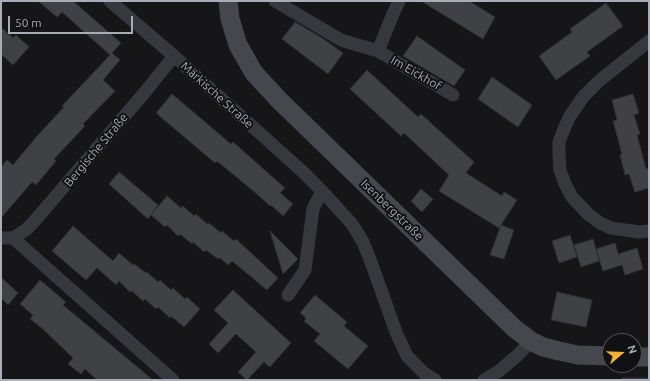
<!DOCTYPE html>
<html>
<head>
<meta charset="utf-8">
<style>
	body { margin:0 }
	#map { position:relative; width:650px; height:381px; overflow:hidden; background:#161618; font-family:Ubuntu,sans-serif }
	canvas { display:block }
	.frame { position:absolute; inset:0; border:2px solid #a8adb8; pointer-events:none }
	.north { position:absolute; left:602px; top:333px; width:40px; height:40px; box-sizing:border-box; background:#111113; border:1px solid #4d4f55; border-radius:50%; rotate:71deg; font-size:11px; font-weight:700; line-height:16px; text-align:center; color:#a8adb8 }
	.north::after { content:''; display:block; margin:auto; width:14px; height:18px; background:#f2b134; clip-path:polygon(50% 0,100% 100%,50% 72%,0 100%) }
	.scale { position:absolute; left:8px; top:16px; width:125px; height:18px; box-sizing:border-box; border:2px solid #a8adb8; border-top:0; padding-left:5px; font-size:12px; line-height:14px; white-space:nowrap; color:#a8adb8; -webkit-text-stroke:3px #111113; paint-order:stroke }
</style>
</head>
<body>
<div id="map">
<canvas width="650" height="381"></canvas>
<div class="frame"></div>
<div class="north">N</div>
<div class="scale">50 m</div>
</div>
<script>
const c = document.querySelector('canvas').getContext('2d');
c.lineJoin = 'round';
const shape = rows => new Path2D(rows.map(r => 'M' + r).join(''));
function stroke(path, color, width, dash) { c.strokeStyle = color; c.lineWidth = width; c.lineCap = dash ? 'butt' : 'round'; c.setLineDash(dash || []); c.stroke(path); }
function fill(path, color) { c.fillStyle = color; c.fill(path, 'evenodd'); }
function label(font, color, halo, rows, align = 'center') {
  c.font = font + ' Ubuntu,sans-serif'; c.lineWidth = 4; c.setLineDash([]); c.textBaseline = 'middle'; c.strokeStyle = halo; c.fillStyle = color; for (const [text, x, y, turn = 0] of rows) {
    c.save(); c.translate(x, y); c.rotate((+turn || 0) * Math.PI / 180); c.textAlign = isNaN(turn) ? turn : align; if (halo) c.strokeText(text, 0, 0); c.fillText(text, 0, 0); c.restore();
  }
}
stroke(shape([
	[623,380,646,380]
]), '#2c353c', 5);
const building = shape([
	[38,1,73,1,121,43,112,53,120,60,103,80,115,91,83,124,85,126,54,159,56,161,36,185,32,182,1,218,1,167,7,160,13,165,38,135,64,107,62,106,110,55,62,12,57,17,38,1],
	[421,1,469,1,495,17,483,39,421,1],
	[606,3,623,26,587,52,590,56,556,80,539,56,572,32,570,29,606,3],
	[295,22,322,38,343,53,328,74,282,39,295,22],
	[1,27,13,38,16,35,29,47,13,65,1,54,1,27],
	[417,36,465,70,454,86,403,56,417,36],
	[367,70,418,117,421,114,474,162,466,173,502,196,504,192,517,200,499,228,439,191,449,175,404,133,401,136,350,89,367,70],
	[492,77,532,105,518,127,478,99,492,77],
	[172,94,231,144,233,142,285,188,280,193,293,204,283,216,271,205,270,206,257,194,217,161,215,163,156,113,172,94],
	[633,94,639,113,634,115,640,134,637,135,646,169,649,168,649,188,635,192,629,174,625,175,620,155,622,154,613,121,617,120,612,100,633,94],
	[119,172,158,205,148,219,109,184,119,172],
	[421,189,433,199,422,212,411,201,421,189],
	[167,196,181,208,183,206,194,216,196,214,207,224,209,223,221,233,222,231,234,241,236,239,278,278,267,290,232,261,228,265,220,258,218,259,206,250,204,252,193,242,192,244,180,234,178,236,167,225,165,227,151,215,167,196],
	[501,225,514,230,504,259,490,255,501,225],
	[73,226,113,261,119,253,133,265,134,264,146,273,147,272,158,282,160,280,171,290,173,288,185,299,187,297,200,309,184,327,171,316,170,318,158,307,156,309,145,299,143,301,132,291,130,292,119,281,116,285,97,268,86,280,52,251,73,226],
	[270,231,298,259,283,274,270,231],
	[570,235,577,257,559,263,552,241,570,235],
	[593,239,599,261,581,267,574,245,593,239],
	[615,243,619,256,618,254,637,248,643,269,625,275,622,265,603,271,596,249,615,243],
	[1,277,18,293,8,305,1,298,1,277],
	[40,280,66,302,63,305,153,380,97,380,85,369,81,374,68,364,73,358,43,329,30,319,33,315,20,304,40,280],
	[233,290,291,343,270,367,264,362,247,380,238,372,256,352,236,334,218,353,209,344,228,323,214,310,233,290],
	[557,292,592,300,586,327,551,320,557,292],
	[315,295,347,322,344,326,368,346,348,369,314,341,320,334,304,321,306,318,300,313,315,295]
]);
fill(building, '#404145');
stroke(building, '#303034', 1);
stroke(shape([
	[110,1,174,56,303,172,322,191,352,224,363,242,371,262,396,332,407,356,424,373,435,380],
	[275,1,341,40,378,51,393,14,399,1],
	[649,41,599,81,583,97,570,116,564,129,559,142,559,156,560,170,565,184,572,197,588,214,600,223,611,228,639,232,649,231],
	[378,51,453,95],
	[1,238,13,238,173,380],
	[13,238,27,229,38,217,145,92,174,56],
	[288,295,305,270,313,209,322,191],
	[484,380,499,371,518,355,531,341]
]), '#37383d', 13);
stroke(shape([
	[228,1,230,19,238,45,254,73,279,100,514,328,531,341,543,347,559,351,578,355,610,356],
	[634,357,649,357]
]), '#45474d', 19);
label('12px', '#a8adb8', '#111113', [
	["Im Eickhof",416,73,30],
	["Märkische Straße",217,95,42],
	["Bergische Straße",96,150,-50],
	["Isenbergstraße",392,210,44]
]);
</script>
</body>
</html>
